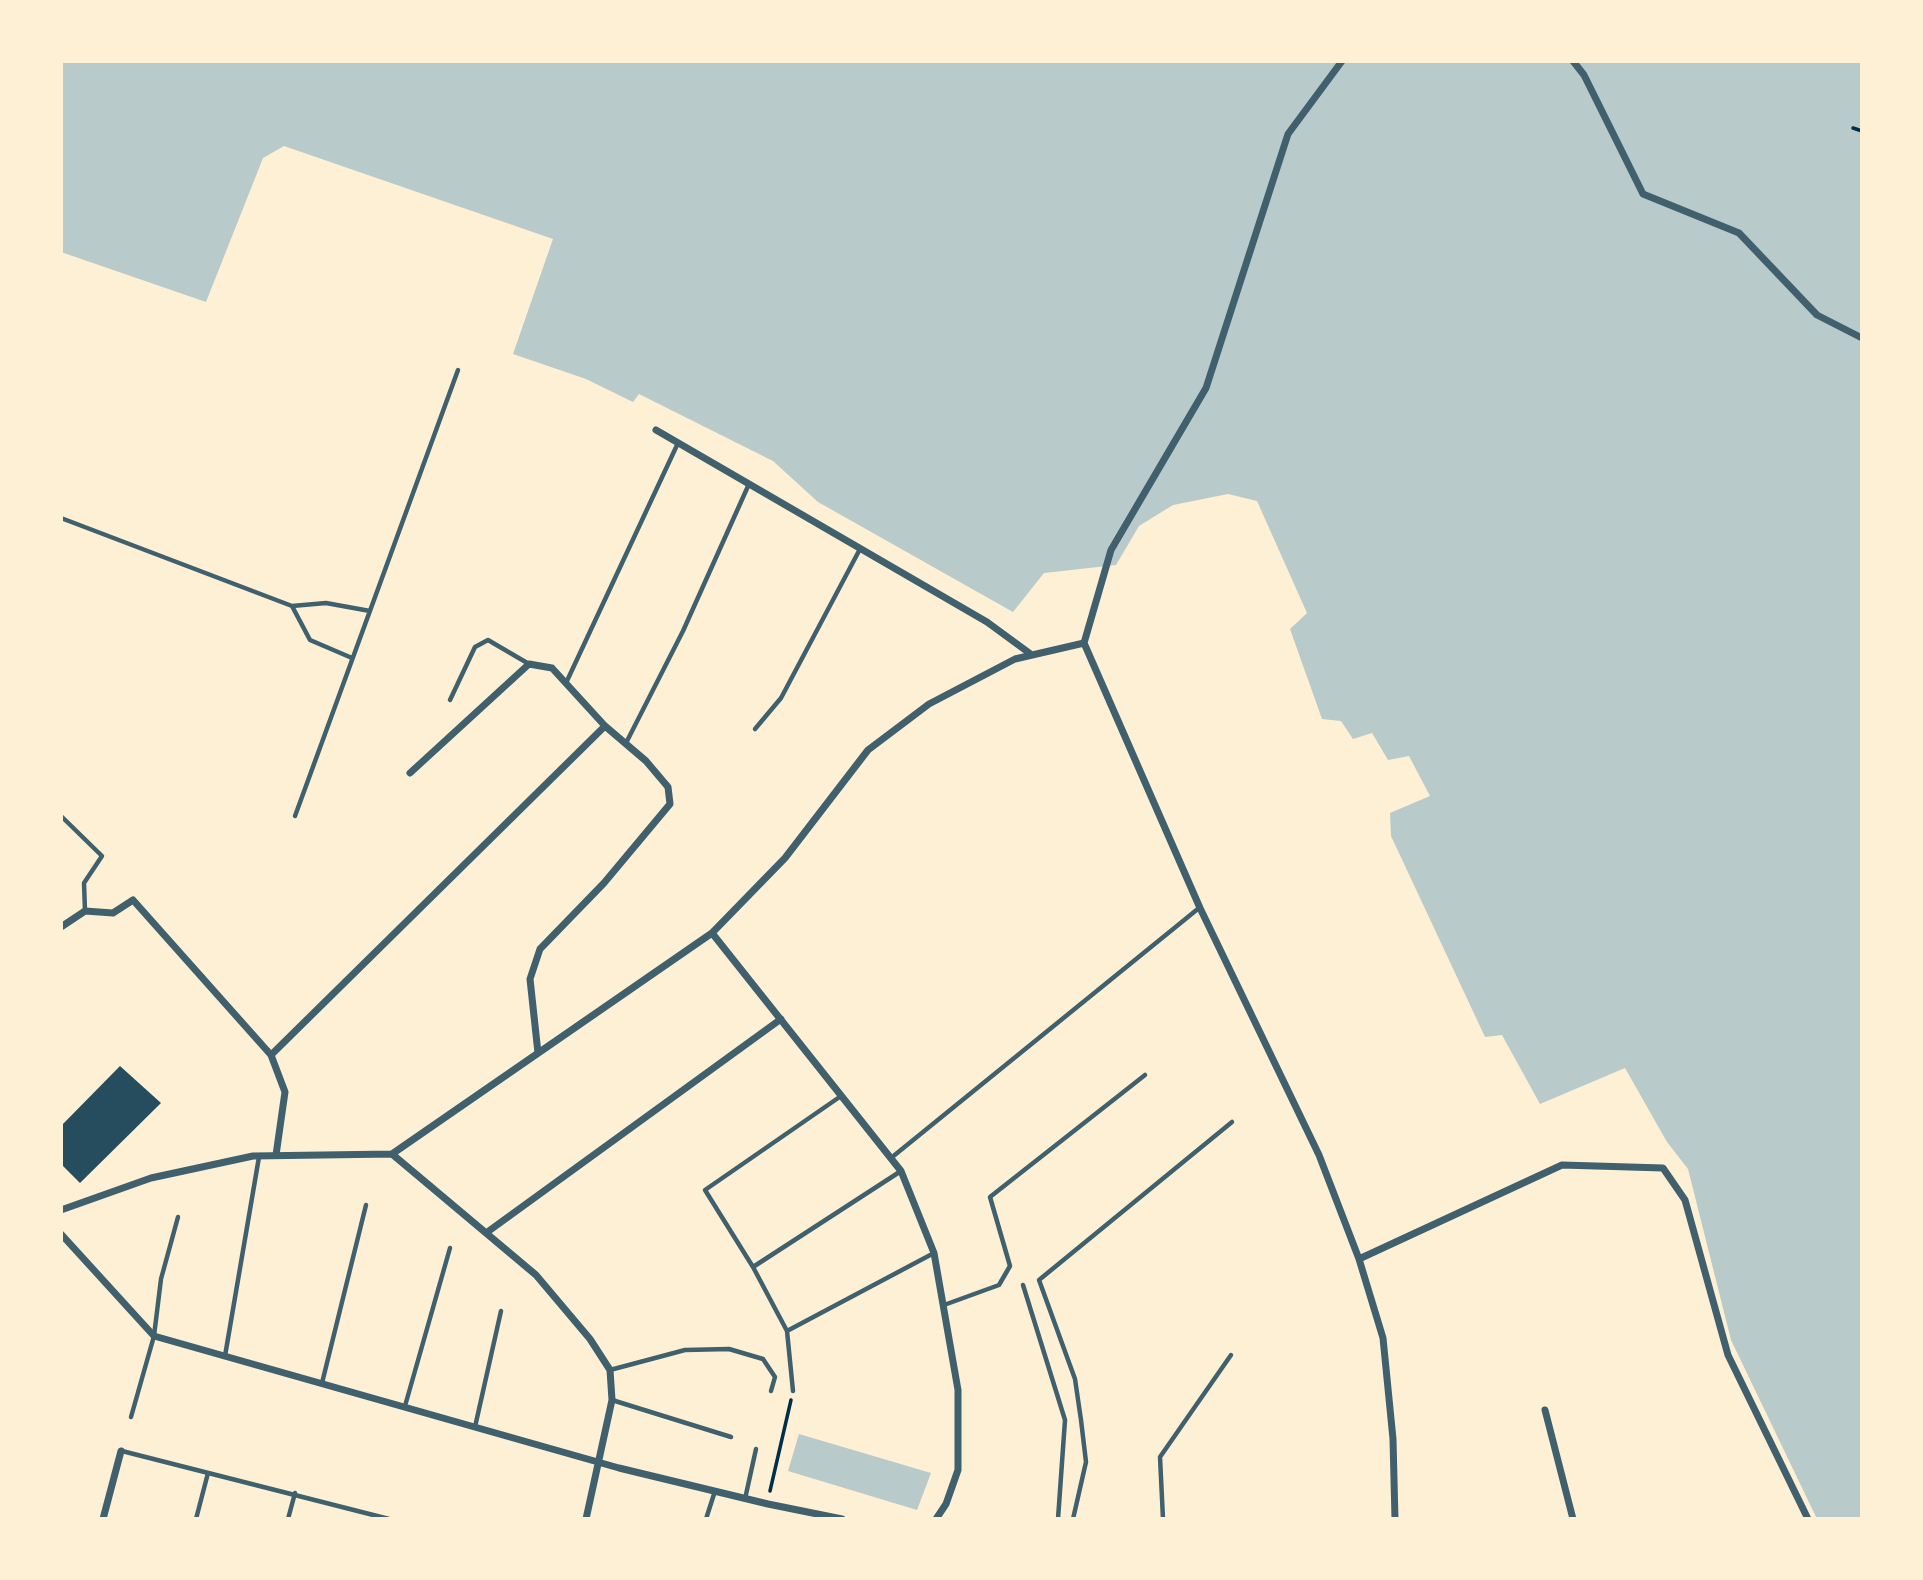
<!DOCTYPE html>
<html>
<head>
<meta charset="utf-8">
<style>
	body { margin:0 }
	#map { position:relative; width:1923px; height:1580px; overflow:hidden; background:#fdf0d5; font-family:"Open Sans",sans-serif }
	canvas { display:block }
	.frame { position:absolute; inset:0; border:63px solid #fdf0d5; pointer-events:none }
</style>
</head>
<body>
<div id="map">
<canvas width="1923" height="1580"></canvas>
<div class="frame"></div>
</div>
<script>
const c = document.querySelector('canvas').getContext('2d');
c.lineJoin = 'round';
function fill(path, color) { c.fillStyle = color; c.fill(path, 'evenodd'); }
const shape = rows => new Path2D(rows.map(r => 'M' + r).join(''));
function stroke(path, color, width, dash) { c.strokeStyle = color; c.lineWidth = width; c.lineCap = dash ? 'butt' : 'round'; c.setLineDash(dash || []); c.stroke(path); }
fill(shape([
	[61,61,1860,61,1862,1519,1817,1519,1731,1340,1688,1169,1667,1142,1625,1068,1540,1104,1502,1035,1485,1037,1391,836,1390,813,1430,796,1409,756,1388,760,1372,733,1353,739,1341,721,1322,719,1290,629,1307,613,1257,501,1228,494,1173,505,1139,526,1116,565,1044,573,1013,612,818,502,773,461,639,394,633,402,586,379,513,354,553,239,284,146,263,158,206,302,61,252],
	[799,1434,931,1473,917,1510,788,1471]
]), '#b9caca');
fill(shape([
	[120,1066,161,1103,80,1183,61,1164,61,1126]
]), '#264d5e');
stroke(shape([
	[1853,128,1862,131],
	[770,1491,791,1400]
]), '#003049', 3.5);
stroke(shape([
	[61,518,292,606],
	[352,658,310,640,292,606,326,603,370,611],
	[566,683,678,443],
	[450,700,475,647,488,640,529,664],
	[755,729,781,698,860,549],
	[626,743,683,631,749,484],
	[61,816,102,856,84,883,85,911],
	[295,816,458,370],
	[891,1158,1199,908],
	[753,1267,705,1190,841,1096],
	[1023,1285,1065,1420,1058,1519],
	[944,1305,999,1285,1010,1266,990,1197,1145,1075],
	[787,1331,934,1253],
	[225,1356,259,1157],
	[610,1370,685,1350,729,1349,763,1359,775,1377,771,1391],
	[322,1383,366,1205],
	[793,1391,787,1331,753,1267,901,1171],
	[612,1400,731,1437],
	[405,1406,450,1248],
	[131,1417,154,1336,161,1279,178,1217],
	[475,1427,501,1311],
	[122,1451,389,1519],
	[745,1499,756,1449],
	[196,1519,208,1473],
	[288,1519,295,1493],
	[706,1519,715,1491],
	[1073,1519,1086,1462,1081,1420,1075,1379,1039,1280,1232,1122],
	[1163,1519,1160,1457,1231,1355]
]), '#3f606c', 4.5);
stroke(shape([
	[1573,61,1584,75,1643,194,1739,233,1817,315,1862,338],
	[656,430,987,622,1032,655],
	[1084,643,1200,908,1319,1155,1359,1259,1383,1338,1393,1439,1395,1519],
	[1084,643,1111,550,1206,388,1288,134,1342,61],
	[410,773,529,664,552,668,605,726,646,761,668,787,670,804,604,883,540,949,530,979,538,1053],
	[61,927,85,911,113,913,133,900,271,1055,285,1092,276,1155],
	[712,933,901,1171,934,1253,958,1390,958,1470,946,1504,936,1519],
	[271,1055,605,726],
	[392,1154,536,1275,590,1339,610,1370,612,1400,586,1519],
	[61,1210,151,1178,253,1156,392,1154,712,933,785,858,868,750,929,704,1015,659,1084,643],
	[486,1233,781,1019],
	[61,1234,154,1336,619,1468,768,1504,842,1519],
	[1359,1259,1562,1165,1663,1168,1685,1200,1728,1355,1808,1519],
	[1545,1410,1573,1519],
	[103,1519,121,1451]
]), '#3f606c', 7);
</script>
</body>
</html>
